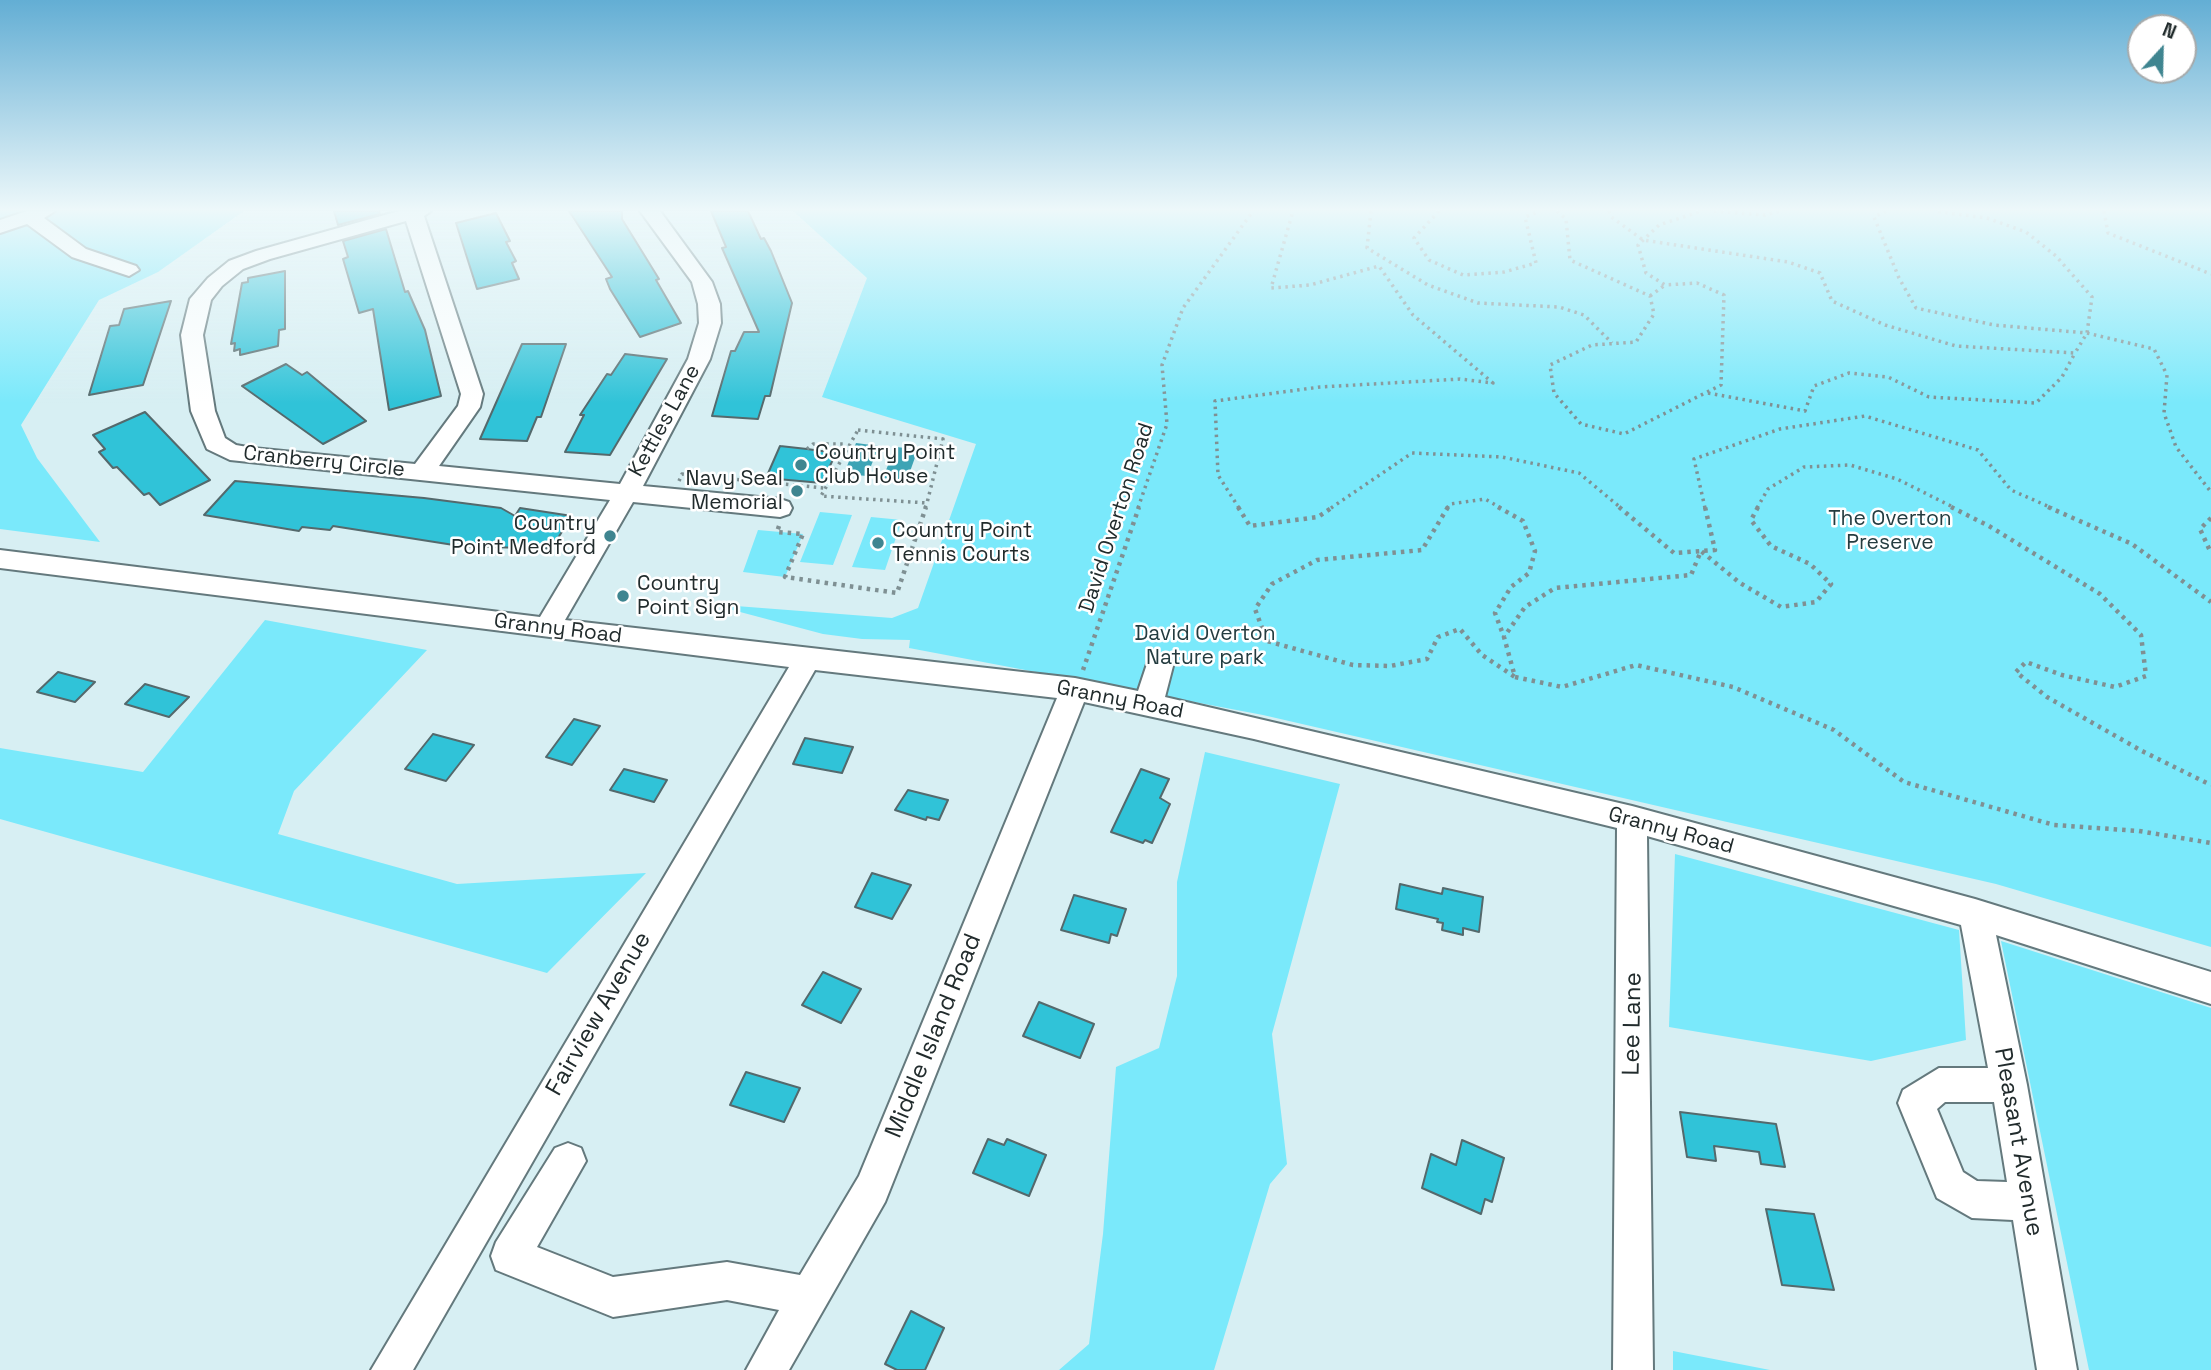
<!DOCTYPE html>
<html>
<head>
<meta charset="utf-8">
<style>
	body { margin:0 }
	#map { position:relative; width:2211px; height:1370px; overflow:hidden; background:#d7eff3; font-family:"Space Grotesk",sans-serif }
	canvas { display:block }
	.north { position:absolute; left:2127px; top:14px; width:70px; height:70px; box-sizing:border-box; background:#fff; border:2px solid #a6aaab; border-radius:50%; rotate:22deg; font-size:19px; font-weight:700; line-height:28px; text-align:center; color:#212b2c }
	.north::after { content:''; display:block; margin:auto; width:24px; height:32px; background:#3f8590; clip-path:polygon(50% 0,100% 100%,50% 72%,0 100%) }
</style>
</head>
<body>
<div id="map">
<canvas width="2211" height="1370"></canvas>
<div class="north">N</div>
</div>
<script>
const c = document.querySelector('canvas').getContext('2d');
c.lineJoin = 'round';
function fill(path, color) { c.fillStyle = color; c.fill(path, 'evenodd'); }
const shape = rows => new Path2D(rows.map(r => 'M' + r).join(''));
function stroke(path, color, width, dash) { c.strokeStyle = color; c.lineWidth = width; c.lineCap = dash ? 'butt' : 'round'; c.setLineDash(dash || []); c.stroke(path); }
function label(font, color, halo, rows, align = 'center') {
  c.font = font + ' "Space Grotesk",sans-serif'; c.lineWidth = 5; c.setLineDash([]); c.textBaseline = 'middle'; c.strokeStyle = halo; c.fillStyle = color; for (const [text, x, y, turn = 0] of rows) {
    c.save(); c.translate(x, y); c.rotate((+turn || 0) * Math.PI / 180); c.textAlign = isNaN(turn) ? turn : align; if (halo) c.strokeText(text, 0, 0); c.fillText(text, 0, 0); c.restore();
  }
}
fill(shape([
	[0,211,244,211,158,272,99,300,21,425,37,458,100,542,0,529],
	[793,211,2211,211,2211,947,1996,884,1263,715,909,648,910,640,862,639,823,634,710,604,892,618,918,608,976,444,822,397,867,278],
	[820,512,852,515,833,565,800,562],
	[871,517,902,520,885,570,852,567],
	[758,530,803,534,785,577,743,572],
	[265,620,427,650,294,791,278,834,457,884,646,873,547,973,0,819,0,748,143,772],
	[1205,752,1340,784,1272,1034,1287,1164,1270,1184,1214,1370,1059,1370,1089,1344,1103,1234,1116,1067,1159,1048,1177,976,1177,882],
	[1675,854,1959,930,1966,1040,1871,1061,1669,1027],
	[2001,941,2211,1008,2211,1370,2089,1370],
	[1673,1351,1770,1370,1673,1370]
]), '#7ae9fb');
fill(shape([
	[856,443,879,446,867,476,844,474],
	[895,447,918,449,907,480,883,478]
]), '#3da4b5');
const building = shape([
	[334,211,379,211,380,214,338,225,334,211],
	[569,211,622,211,622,219,659,279,656,280,681,323,640,337,610,289,606,279,612,277,569,211],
	[711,211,748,211,761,239,764,238,771,251,792,303,770,396,765,396,758,419,712,416,731,351,735,351,744,332,759,332,722,248,726,247,711,211],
	[496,213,510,241,506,242,516,261,512,263,519,279,477,289,456,223,496,213],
	[386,229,405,292,408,291,425,330,441,396,389,410,373,309,359,313,343,259,348,257,343,241,386,229],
	[285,271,285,329,279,330,278,346,240,355,240,349,234,351,235,343,231,344,242,283,248,282,248,278,285,271],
	[171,301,143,385,89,395,110,326,119,325,124,309,171,301],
	[522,344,566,344,541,417,537,417,527,441,480,439,522,344],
	[625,354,667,359,610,455,565,452,584,415,580,415,607,374,611,375,625,354],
	[286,364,302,375,307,372,366,421,323,444,242,386,286,364],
	[145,412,210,480,160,505,149,493,144,495,117,467,113,468,99,452,105,449,93,435,145,412],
	[780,446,807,449,836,453,822,483,766,478,780,446],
	[235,481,424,498,501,508,515,516,520,508,572,516,551,549,525,545,523,548,460,546,333,526,330,530,302,527,299,531,204,515,235,481],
	[58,672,95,682,75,702,37,692,58,672],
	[145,684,189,697,169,717,125,704,145,684],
	[574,719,600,726,572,765,546,757,574,719],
	[433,734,474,745,446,781,405,769,433,734],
	[805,738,853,747,842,773,793,764,805,738],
	[624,769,667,780,654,802,610,790,624,769],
	[1141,769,1169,779,1160,798,1170,804,1152,843,1145,840,1143,843,1111,832,1141,769],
	[908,790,948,800,939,820,927,817,926,820,895,810,908,790],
	[872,873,911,885,892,919,855,907,872,873],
	[1400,884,1442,894,1443,888,1483,897,1479,932,1463,928,1463,935,1442,930,1443,923,1437,922,1438,919,1396,909,1400,884],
	[1074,895,1126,909,1117,936,1111,934,1109,943,1061,930,1074,895],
	[823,972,861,989,841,1023,802,1005,823,972],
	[1039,1002,1094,1024,1080,1058,1023,1036,1039,1002],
	[746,1072,800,1088,784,1122,730,1105,746,1072],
	[1680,1112,1776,1124,1785,1167,1761,1164,1759,1152,1714,1146,1716,1161,1687,1157,1680,1112],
	[988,1139,1004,1145,1007,1139,1046,1155,1029,1196,973,1173,988,1139],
	[1462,1140,1504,1158,1492,1202,1485,1199,1481,1214,1422,1188,1431,1154,1456,1165,1462,1140],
	[1766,1209,1814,1214,1834,1290,1782,1285,1766,1209],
	[911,1311,944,1328,925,1370,897,1370,885,1364,911,1311]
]);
fill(building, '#30c3d8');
stroke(building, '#54696c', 2);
const minor = shape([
	[27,211,55,211,44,218,86,249,136,266,139,270,129,276,72,257,27,224,0,233,0,220,27,211],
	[399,211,431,211,424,216,483,394,480,407,439,466,620,484,688,359,699,323,698,304,692,282,640,211,660,211,712,282,720,304,721,323,710,359,643,486,780,499,789,502,792,508,789,514,780,517,633,502,565,620,1075,678,1138,691,1149,658,1159,655,1169,658,1173,666,1165,697,1632,806,1975,899,2211,972,2211,1004,1996,935,2027,1085,2077,1370,2037,1370,2013,1220,1972,1218,1937,1198,1898,1103,1903,1090,1939,1068,1988,1068,1961,925,1647,836,1653,1370,1613,1370,1617,828,1254,739,1084,702,885,1202,789,1370,746,1370,779,1310,727,1300,613,1317,496,1270,491,1256,496,1242,555,1148,568,1143,581,1148,586,1161,537,1247,613,1277,727,1262,800,1275,859,1176,1057,698,815,670,413,1370,371,1370,789,667,0,568,0,550,540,617,610,500,230,460,207,449,191,411,181,335,190,299,208,278,229,261,256,251,399,211],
	[406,221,461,394,458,406,415,464,253,448,236,445,225,438,215,411,203,335,211,300,222,286,243,269,270,259,406,221],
	[1945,1102,1994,1102,2007,1182,1977,1181,1963,1172,1937,1109,1945,1102]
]);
stroke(minor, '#64797d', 4);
stroke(shape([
	[1371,211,1367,248,1428,285,1478,303,1559,307,1584,315,1612,343],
	[1439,211,1414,238,1429,260,1463,275,1504,272,1536,263,1525,217,1540,211],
	[1557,211,1566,219,1570,260,1650,296,1654,314,1636,342,1592,345,1550,365,1554,393,1581,424,1624,434,1721,385,1724,295,1697,283,1665,285,1646,273,1638,245,1659,225,1701,211],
	[1609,211,1610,216,1643,240,1788,262,1820,273,1832,301,1885,325,1956,346,2075,353,2087,333,2092,297,2056,256,2026,232,1987,218,1934,211],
	[1714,211,1765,215,1780,211],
	[1886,211,1874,217,1899,278,1916,308,1994,325,2087,333,2154,349,2167,375,2164,413,2176,447,2211,492],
	[2104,211,2108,233,2211,274],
	[1650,296,1665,285],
	[1708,393,1805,411,1814,386,1849,373,1888,377,1929,397,2036,403,2062,377,2075,353],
	[858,430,943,439,927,503,821,496,858,430],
	[807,449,813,444,847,444],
	[679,481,682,474,824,488],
	[925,508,927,503],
	[1138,508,1167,424,1162,365,1183,308,1253,211],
	[1239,508,1218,475,1215,401,1320,387,1460,379,1493,383,1413,315,1379,266,1310,285,1271,288,1293,211],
	[1331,508,1412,453,1502,457,1579,473,1621,508],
	[1447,508,1450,504,1485,499,1501,508],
	[1705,508,1694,459,1780,429,1865,416,1978,450,2011,490,2052,508],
	[1757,508,1768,489,1804,467,1850,465,1897,479,1955,508]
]), '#7f9093', 3.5, [2.5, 4.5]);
stroke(shape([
	[1238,507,1250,526,1318,517,1333,507],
	[1448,507,1422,550,1317,560,1272,584,1255,609,1267,641,1353,665,1390,666,1427,659,1438,637,1460,629,1482,655,1515,677],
	[1498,507,1523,521,1535,551,1529,573,1511,587,1495,613,1504,637],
	[1619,507,1674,553,1715,550,1705,507],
	[1758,507,1751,520,1771,546,1810,564,1831,584,1816,602,1781,607,1740,583,1701,551,1691,575,1555,588,1525,607,1504,637,1515,677,1562,687,1636,665,1733,687,1834,730,1904,782,2054,825,2139,831,2211,843],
	[1951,507,1989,526,2100,594,2141,635,2146,676,2115,687,2062,675,2026,662,2016,672,2047,697,2142,751,2211,785],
	[2048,507,2132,544,2211,602],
	[2211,518,2200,529,2211,553],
	[779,526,777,532,803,534,785,577,897,593,926,507],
	[1083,670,1139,507]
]), '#7f9093', 4.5, [3.5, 5]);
fill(minor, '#fff');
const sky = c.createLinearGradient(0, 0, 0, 403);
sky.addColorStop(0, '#63aed4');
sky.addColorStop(0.52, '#edf8fa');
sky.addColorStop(1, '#edf8fa00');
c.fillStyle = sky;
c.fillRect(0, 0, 2211, 403);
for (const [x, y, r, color] of [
	[801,465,7,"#3f8590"],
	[797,491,7,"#3f8590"],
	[610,536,7,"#3f8590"],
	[878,543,7,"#3f8590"],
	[623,596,7,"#3f8590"]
]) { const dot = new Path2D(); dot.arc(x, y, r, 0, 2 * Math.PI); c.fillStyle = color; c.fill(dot); stroke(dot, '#fff', 2.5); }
label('21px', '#212b2c', '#fff', [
	["Kettles Lane",665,421,-61],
	["Cranberry Circle",324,462,6],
	["David Overton Road",1117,518,-72],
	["Granny Road",558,629,7],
	["Granny Road",1120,700,11],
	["Granny Road",1671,831,15]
]);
label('21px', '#212b2c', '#fff', [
	["Country Point",815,453],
	["Club House",815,477],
	["Navy Seal",783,479,"right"],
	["Memorial",783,503,"right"],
	["Country",596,524,"right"],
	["Point Medford",596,548,"right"],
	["Country Point",892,531],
	["Tennis Courts",892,555],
	["Country",637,584],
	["Point Sign",637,608]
], 'left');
label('21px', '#243c40', '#fff', [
	["The Overton",1890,519],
	["Preserve",1890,543],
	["David Overton",1205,634],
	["Nature park",1205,658]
]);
label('24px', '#212b2c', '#fff', [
	["Fairview Avenue",599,1014,-60],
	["Lee Lane",1633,1024,-89],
	["Middle Island Road",934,1036,-68],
	["Pleasant Avenue",2018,1142,80]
]);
</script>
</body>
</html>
